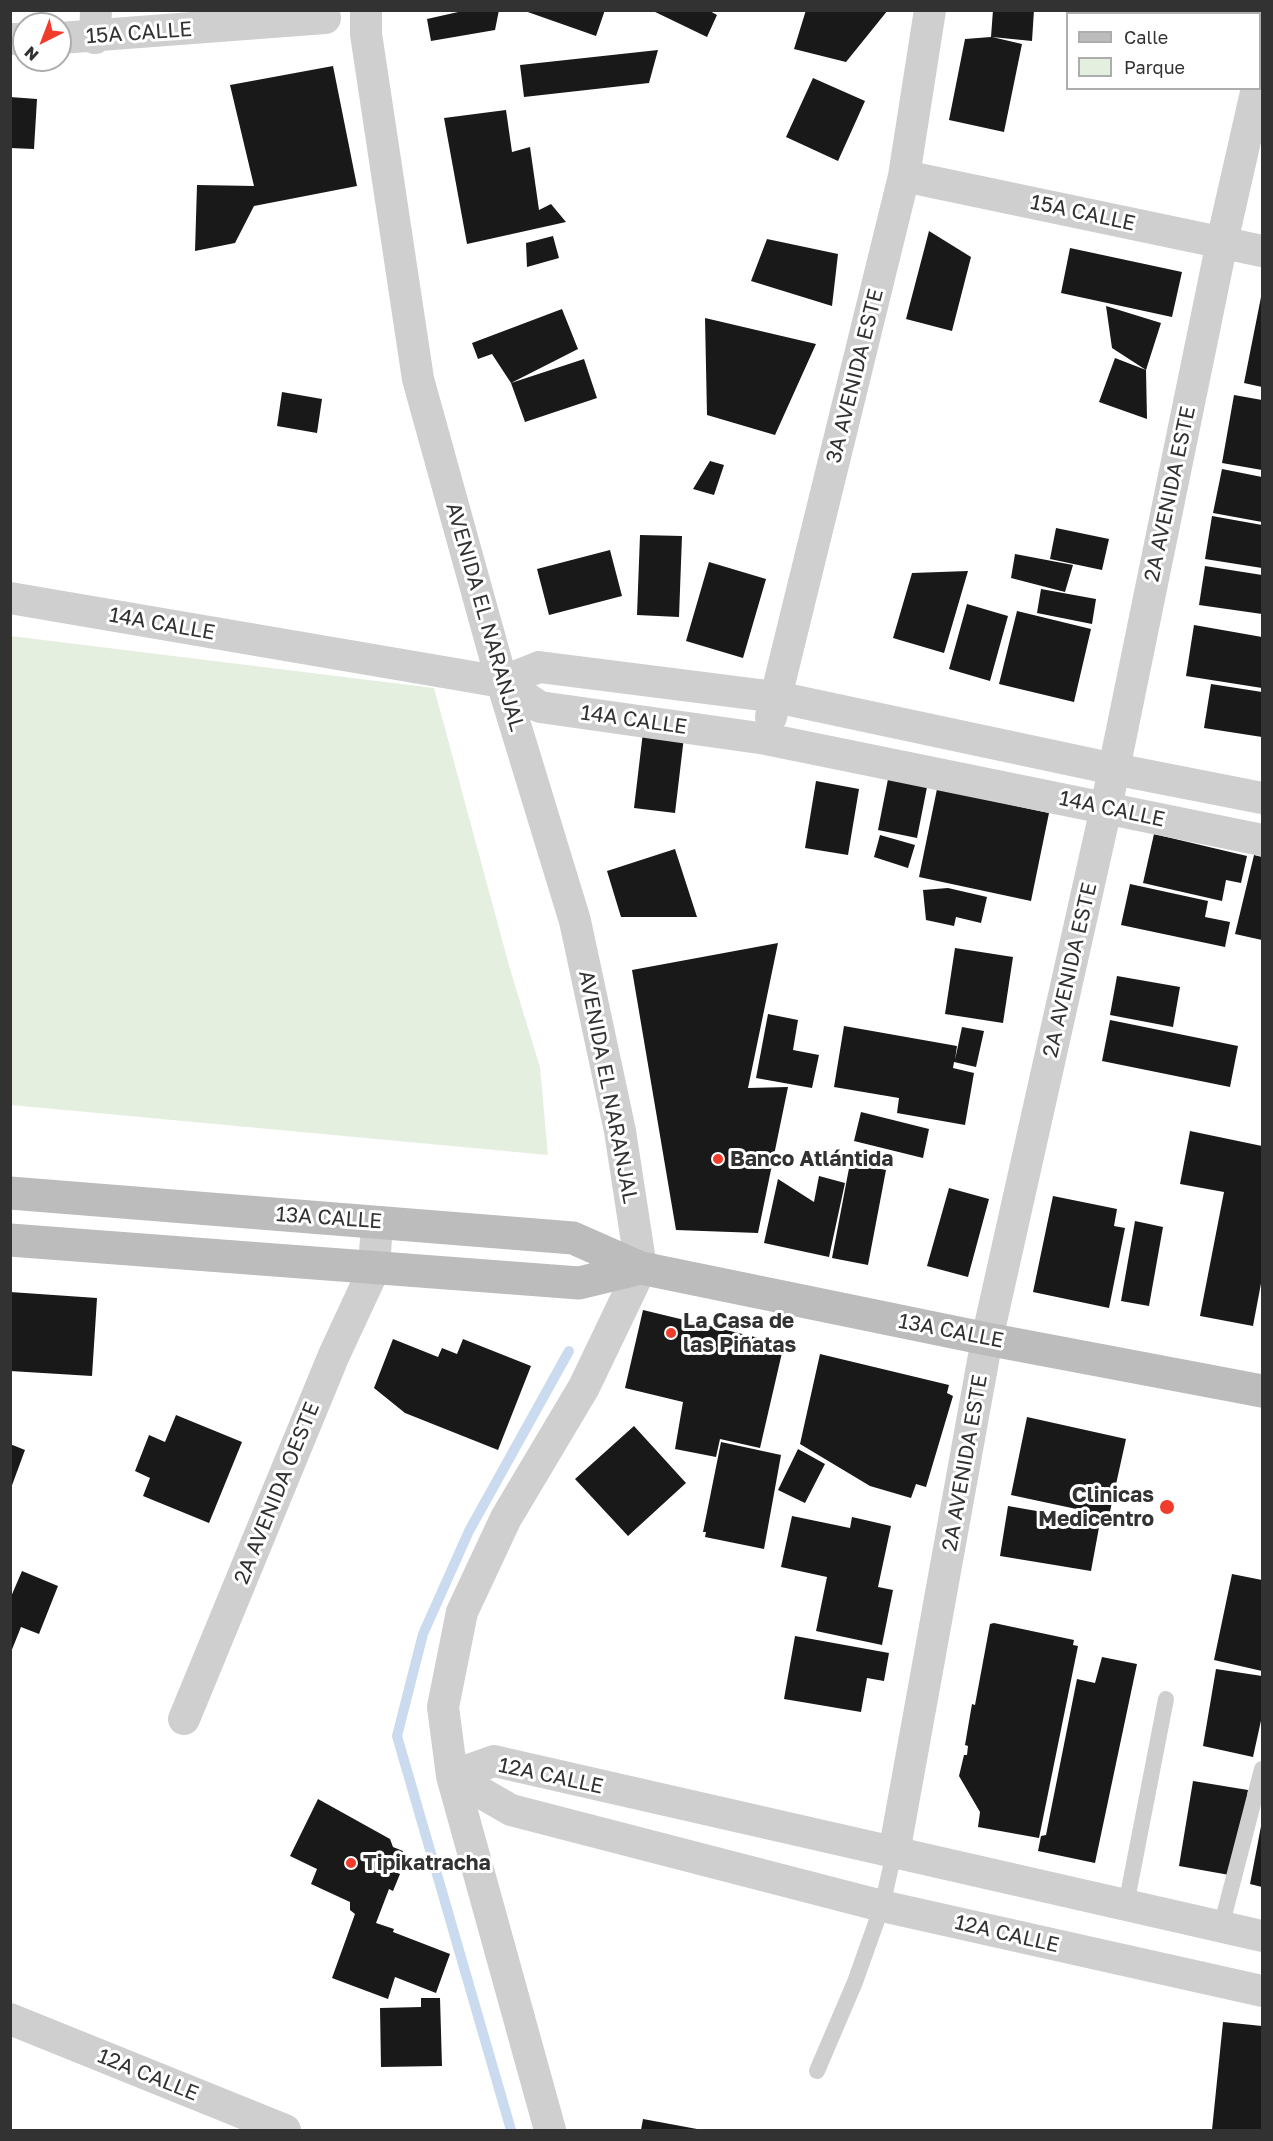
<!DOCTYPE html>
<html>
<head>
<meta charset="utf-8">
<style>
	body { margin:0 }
	#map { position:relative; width:1273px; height:2141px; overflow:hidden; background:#fff; font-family:"Golos Text",sans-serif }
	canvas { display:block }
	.frame { position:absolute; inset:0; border:12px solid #323232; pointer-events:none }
	.legend { position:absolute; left:1066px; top:12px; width:195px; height:78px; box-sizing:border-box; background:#fff; border:2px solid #adadad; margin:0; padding:8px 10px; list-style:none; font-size:18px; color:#323232 }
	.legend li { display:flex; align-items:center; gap:12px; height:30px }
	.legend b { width:30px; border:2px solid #adadad }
	.north { position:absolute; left:12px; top:12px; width:60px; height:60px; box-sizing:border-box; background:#fff; border:2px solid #adadad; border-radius:50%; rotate:222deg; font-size:16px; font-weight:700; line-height:24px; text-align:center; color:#323232 }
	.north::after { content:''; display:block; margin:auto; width:21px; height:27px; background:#f13c2b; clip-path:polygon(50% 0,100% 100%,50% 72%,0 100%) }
</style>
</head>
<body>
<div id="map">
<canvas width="1273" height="2141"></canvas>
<div class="frame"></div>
<ul class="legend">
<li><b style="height:8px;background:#bcbcbc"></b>Calle</li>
<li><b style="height:16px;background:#e5efdf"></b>Parque</li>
</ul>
<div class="north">N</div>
</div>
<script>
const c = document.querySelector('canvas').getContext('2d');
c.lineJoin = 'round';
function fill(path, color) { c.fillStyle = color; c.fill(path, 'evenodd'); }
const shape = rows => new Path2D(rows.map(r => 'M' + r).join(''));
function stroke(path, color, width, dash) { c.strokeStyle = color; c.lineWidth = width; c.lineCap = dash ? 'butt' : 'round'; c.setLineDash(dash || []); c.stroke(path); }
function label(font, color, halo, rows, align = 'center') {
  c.font = font + ' "Golos Text",sans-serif'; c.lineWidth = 6; c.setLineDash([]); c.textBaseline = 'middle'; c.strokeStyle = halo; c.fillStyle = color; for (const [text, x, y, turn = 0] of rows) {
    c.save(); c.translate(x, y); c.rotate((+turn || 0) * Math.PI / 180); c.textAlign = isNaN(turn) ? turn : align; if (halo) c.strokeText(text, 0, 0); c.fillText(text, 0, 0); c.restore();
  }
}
fill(shape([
	[11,636,434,688,510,969,540,1067,548,1155,11,1105]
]), '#e5efdf');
stroke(shape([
	[511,2130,397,1736,423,1634,469,1531,569,1351]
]), '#cbdbef', 10);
fill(shape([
	[467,10,499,10,495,30,431,41,427,19],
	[522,10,605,10,596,36],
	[651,10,708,10,717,15,707,37],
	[806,10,888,10,846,62,794,49],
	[993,10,1034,10,1032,41,992,37,1022,44,1004,132,949,120,965,39,991,37],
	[1126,10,1156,10,1156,14],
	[1165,10,1231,10,1233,11,1233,14,1164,14],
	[658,50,649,83,524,97,520,65],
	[333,66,357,186,254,206,235,243,195,251,197,185,254,186,230,85],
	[813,78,865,101,838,161,786,137],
	[10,97,37,99,34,149,10,148],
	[506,110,512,152,530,147,539,210,551,204,566,222,467,244,444,118],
	[929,231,971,257,952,331,906,319],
	[553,236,559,258,527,267,526,243],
	[767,239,838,254,832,306,751,281],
	[1070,248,1182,272,1172,317,1061,293],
	[1261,297,1262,298,1262,387,1244,383],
	[1106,306,1161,323,1146,370,1112,348],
	[562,309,578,349,511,383,492,354,478,359,472,343],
	[705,318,816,344,775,435,707,415],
	[1115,358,1146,370,1147,419,1099,402],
	[584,359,597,398,525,422,511,383],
	[282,392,322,399,317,433,277,426],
	[1234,395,1262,400,1262,470,1222,463],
	[710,461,724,465,714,495,693,489],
	[1222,469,1262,477,1262,522,1213,513],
	[1212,516,1262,525,1262,568,1205,559],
	[1056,528,1109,539,1102,570,1050,559],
	[640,535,682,536,679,617,637,615],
	[610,550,622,596,549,615,537,569],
	[1015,554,1073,565,1065,592,1011,578],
	[709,562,766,579,743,658,686,641],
	[1205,566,1262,575,1262,614,1199,605],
	[968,571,944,653,893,638,912,573],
	[1041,589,1096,599,1092,624,1037,613],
	[967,604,1008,616,990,681,949,669],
	[1017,611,1091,629,1074,702,999,684],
	[1194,625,1262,637,1262,688,1186,676],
	[1211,684,1262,692,1262,737,1204,728],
	[643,732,684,737,675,813,634,808],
	[889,774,928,782,917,838,878,830],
	[816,781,859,789,848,855,805,848],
	[937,789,1049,813,1031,901,919,877],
	[1154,834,1247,856,1241,883,1226,880,1222,901,1143,883],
	[880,835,915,845,908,868,874,857],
	[675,849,697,917,621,917,607,871],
	[1254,855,1262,857,1262,940,1235,934],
	[1130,884,1208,901,1205,917,1230,922,1225,947,1121,925],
	[948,888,987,897,981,923,956,917,954,926,926,920,923,890],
	[778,943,748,1088,788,1087,758,1233,676,1230,632,970],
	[955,948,1013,957,1003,1023,945,1014],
	[1117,976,1180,987,1173,1027,1110,1015],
	[768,1014,798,1020,793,1050,819,1055,812,1088,756,1078],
	[1110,1020,1238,1046,1230,1087,1102,1061],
	[844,1026,957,1046,955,1060,962,1027,984,1031,976,1067,954,1062,953,1068,974,1073,965,1125,897,1113,899,1098,834,1087],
	[861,1112,929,1129,923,1158,854,1141],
	[1190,1131,1262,1146,1262,1278,1253,1326,1200,1316,1224,1192,1180,1184],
	[850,1163,886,1170,868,1265,832,1258],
	[819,1176,845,1183,829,1257,764,1243,778,1179,814,1202],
	[949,1188,989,1199,968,1277,927,1266],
	[1053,1196,1117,1209,1114,1226,1125,1228,1109,1308,1033,1292],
	[1135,1221,1163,1227,1149,1306,1121,1301],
	[10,1292,97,1298,92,1376,10,1371],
	[643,1310,784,1344,760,1448,720,1439,716,1457,675,1449,683,1402,625,1388],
	[393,1339,438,1357,442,1348,457,1354,463,1339,531,1366,498,1450,405,1413,374,1388],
	[820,1354,949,1385,947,1393,953,1396,926,1487,916,1484,911,1498,870,1486,800,1444],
	[176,1415,242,1442,209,1523,143,1496,150,1478,135,1471,149,1435,165,1442],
	[1027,1417,1126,1439,1109,1516,1011,1495],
	[634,1426,686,1483,628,1536,575,1479],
	[721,1442,781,1455,764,1549,705,1537,706,1532,703,1532],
	[10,1444,25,1450,11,1488,10,1488],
	[798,1449,825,1464,805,1503,778,1490],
	[1008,1506,1100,1522,1091,1571,1000,1556],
	[792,1516,850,1528,852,1517,891,1526,878,1587,893,1590,882,1645,816,1631,827,1577,781,1567],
	[22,1571,58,1586,39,1634,21,1627,11,1652,10,1599],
	[1232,1574,1262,1580,1262,1671,1214,1660],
	[994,1623,1074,1640,1073,1645,1078,1646,1039,1838,978,1827,980,1812,959,1776,964,1755,967,1755,968,1746,965,1745,972,1704,975,1705,990,1624],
	[795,1636,889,1653,884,1681,867,1678,861,1712,784,1699],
	[1102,1657,1137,1664,1095,1863,1038,1851,1041,1836,1046,1835,1077,1679,1095,1683],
	[1216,1669,1262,1676,1262,1716,1253,1757,1203,1746],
	[1193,1781,1248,1790,1235,1876,1179,1866],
	[318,1799,390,1839,393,1847,403,1851,395,1872,400,1874,393,1891,389,1889,376,1923,394,1929,393,1932,450,1954,436,1993,395,1977,388,1999,332,1978,355,1914,350,1910,350,1902,311,1884,317,1869,290,1856],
	[1262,1821,1262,1887,1250,1884],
	[421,1998,440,1998,442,2066,381,2067,380,2008,421,2007],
	[1223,2022,1262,2026,1262,2130,1212,2130],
	[643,2119,697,2129,697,2130,641,2130]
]), '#191919');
stroke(shape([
	[1126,1905,1166,1699],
	[1221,1927,1262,1769],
	[817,2071,855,1982,882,1906,894,1853]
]), '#cfcfcf', 16);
stroke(shape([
	[366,10,366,34,418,379,502,682,575,921,620,1131,641,1268,584,1387,506,1518,462,1612,443,1707,452,1776,550,2130],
	[60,38,325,18],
	[95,38,96,10],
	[10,39,24,39],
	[904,176,1262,251],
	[10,598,502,682,540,707,766,739,1262,840],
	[502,682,539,667,776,697,1114,769,1262,798],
	[771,717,904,176,930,10],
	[184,1719,334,1355,374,1269,377,1222],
	[452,1776,511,1810,882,1906,1262,1991],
	[452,1776,494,1761,1262,1936],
	[894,1853,987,1339,1106,808,1222,242,1257,88],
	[10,2019,285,2130]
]), '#cfcfcf', 32);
stroke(shape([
	[10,1193,573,1238,641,1268,987,1339,1262,1391],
	[10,1240,579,1283,641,1268]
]), '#bcbcbc', 33);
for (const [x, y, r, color] of [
	[718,1159,6,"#f13c2b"],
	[671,1333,6,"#f13c2b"],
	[1167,1507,8,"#f13c2b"],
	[351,1863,6,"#f13c2b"]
]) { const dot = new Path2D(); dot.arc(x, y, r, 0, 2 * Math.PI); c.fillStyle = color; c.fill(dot); stroke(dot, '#fff', 2); }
label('21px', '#323232', '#fff', [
	["15A CALLE",139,33,-4],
	["15A CALLE",1083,213,12],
	["3A AVENIDA ESTE",855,376,-76],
	["2A AVENIDA ESTE",1170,494,-78],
	["AVENIDA EL NARANJAL",485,617,74],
	["14A CALLE",162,624,10],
	["14A CALLE",634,720,8],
	["14A CALLE",1112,809,12],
	["2A AVENIDA ESTE",1070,970,-77],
	["AVENIDA EL NARANJAL",608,1087,79],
	["13A CALLE",329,1218,4],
	["13A CALLE",951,1331,11],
	["2A AVENIDA ESTE",965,1463,-80],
	["2A AVENIDA OESTE",277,1493,-68],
	["12A CALLE",551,1776,12],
	["12A CALLE",1007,1934,13],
	["12A CALLE",148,2075,22]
]);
label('bold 21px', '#323232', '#fff', [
	["Banco Atlántida",730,1159],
	["La Casa de",683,1321],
	["las Piñatas",683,1345],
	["Clinicas",1154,1495,"right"],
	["Medicentro",1154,1519,"right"],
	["Tipikatracha",363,1863]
], 'left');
</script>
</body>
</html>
